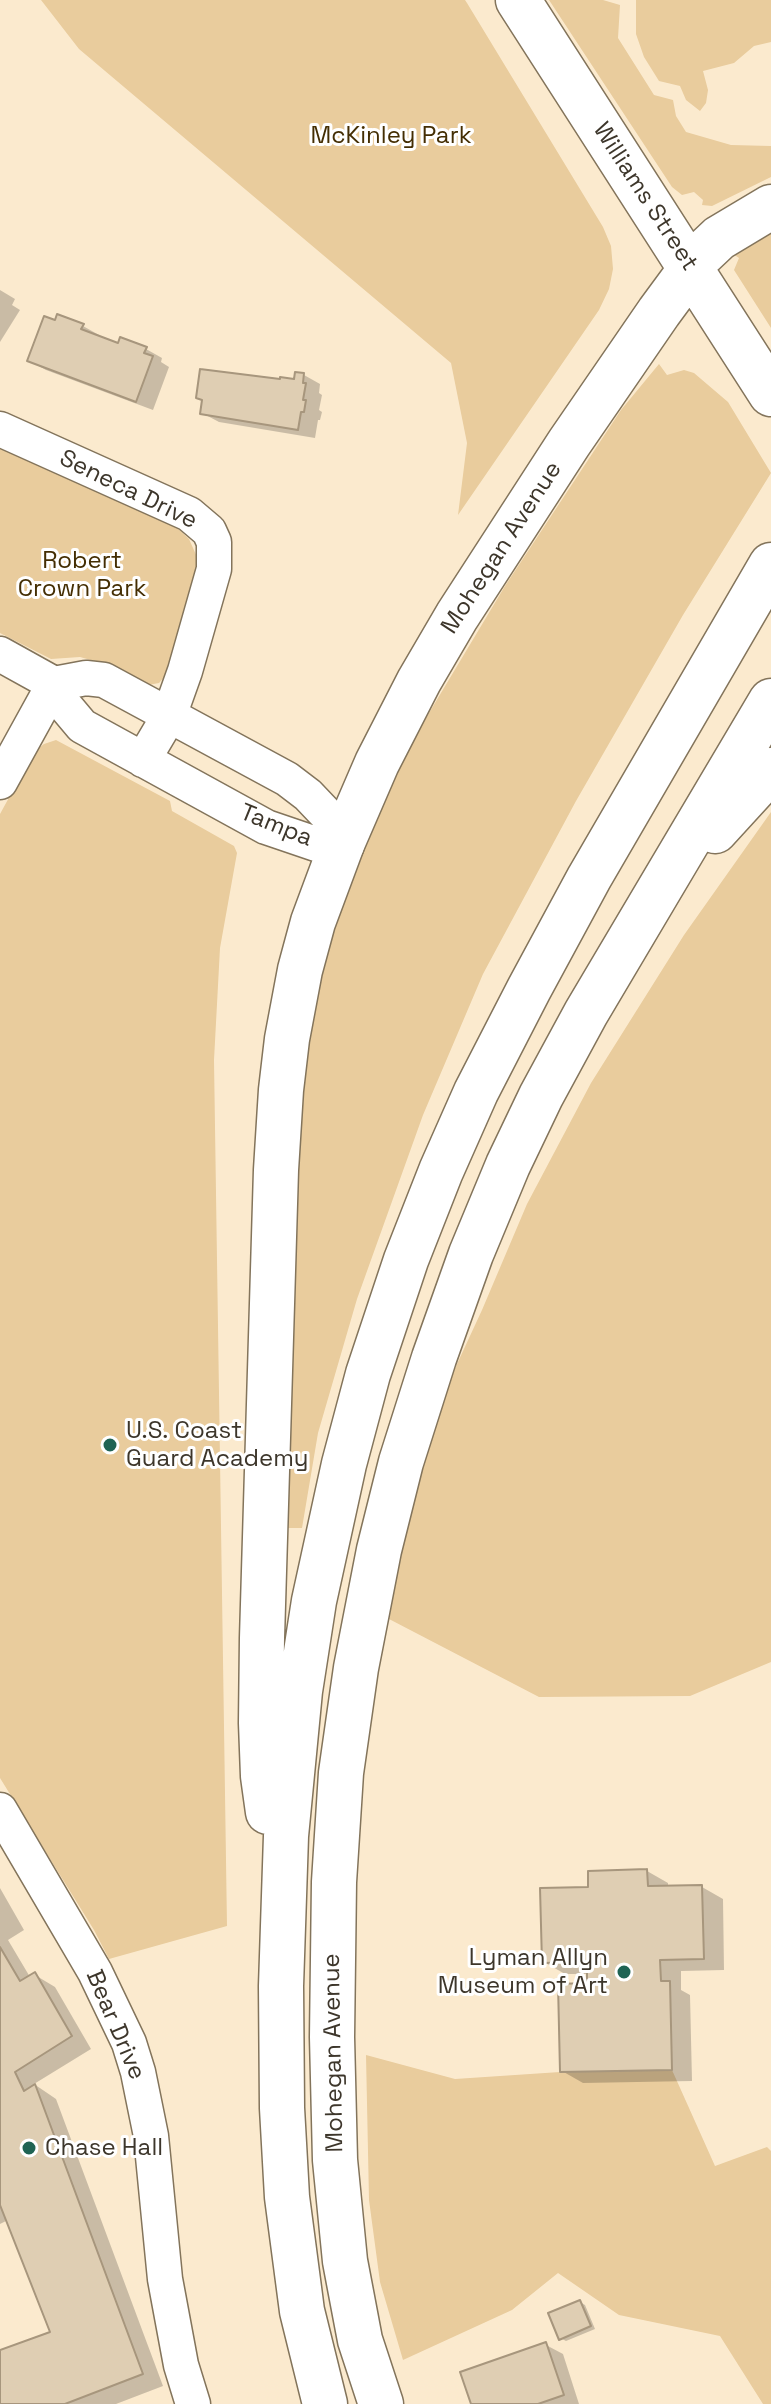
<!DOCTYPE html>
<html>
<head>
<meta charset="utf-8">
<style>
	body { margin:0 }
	canvas { display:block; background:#fbeace }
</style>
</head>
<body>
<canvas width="771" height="2404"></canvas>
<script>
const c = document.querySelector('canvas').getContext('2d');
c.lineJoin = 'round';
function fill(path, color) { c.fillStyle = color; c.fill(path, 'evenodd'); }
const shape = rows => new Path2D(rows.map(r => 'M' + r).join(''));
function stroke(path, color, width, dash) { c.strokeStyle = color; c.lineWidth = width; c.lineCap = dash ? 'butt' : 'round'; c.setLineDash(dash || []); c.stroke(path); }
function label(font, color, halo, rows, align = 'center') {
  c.font = font + ' "Space Grotesk",sans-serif'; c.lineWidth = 6; c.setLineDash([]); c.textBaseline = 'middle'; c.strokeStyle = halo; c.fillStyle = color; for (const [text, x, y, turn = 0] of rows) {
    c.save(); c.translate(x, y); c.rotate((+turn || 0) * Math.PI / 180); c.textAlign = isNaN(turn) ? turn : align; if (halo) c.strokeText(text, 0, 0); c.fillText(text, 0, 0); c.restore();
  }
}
fill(shape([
	[41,0,465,0,467,3,603,227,611,246,613,269,609,289,599,310,458,515,467,443,451,363,79,49],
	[549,0,603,0,620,5,618,38,654,95,673,100,676,116,686,132,731,145,771,146,771,177,712,206,702,205,703,200,694,192,682,195,672,187],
	[636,0,771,0,771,42,754,46,734,63,703,71,708,90,706,103,700,111,686,100,680,86,659,81,644,57,636,34],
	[771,231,771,328,734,270,739,258,733,254],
	[659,364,667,375,684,370,694,373,728,402,771,473,683,615,576,801,483,974,423,1115,357,1299,318,1433,302,1528,288,1528,286,1117,317,930,420,728,505,586,621,410],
	[0,443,175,526,189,539,197,557,195,578,167,674,159,683,148,685,105,664,80,657,51,659,0,633],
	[56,740,170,801,172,811,234,846,237,853,220,948,214,1060,227,1926,109,1959,94,1930,0,1778,0,814,34,752,44,744],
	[771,812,771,1662,690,1696,539,1697,389,1619,407,1523,432,1418,482,1310,527,1204,591,1083,684,935],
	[366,2055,455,2079,560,2072,672,2070,715,2166,767,2147,771,2151,771,2404,763,2404,720,2336,619,2315,558,2273,512,2310,403,2360,380,2282,369,2200]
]), '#e9cc9d');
fill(shape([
	[0,290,15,299,12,305,20,310,0,342],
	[58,316,83,326,99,335,98,338,119,346,146,349,162,358,161,362,169,367,153,410,46,370,29,361],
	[304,375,320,384,319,393,322,395,319,410,322,412,320,420,318,420,315,438,219,422,202,413,296,381],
	[647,1871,668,1883,668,1888,702,1887,723,1899,724,1970,681,1971,681,1990,690,1995,692,2081,583,2083,562,2071,589,1985,589,1974,565,1974,544,1962,590,1889],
	[0,1888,24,1930,8,1940,30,1977,35,1975,55,1987,91,2049,34,2084,56,2099,163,2386,116,2404,0,2404,0,2352,52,2333,8,2220,0,2224],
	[580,2302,585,2305,595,2329,566,2341,560,2338],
	[546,2345,563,2354,579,2404,473,2404]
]), '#0003');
const building = shape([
	[57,314,84,324,81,329,118,343,120,337,147,347,144,353,153,356,136,402,27,361,44,316,55,320,57,314],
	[200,369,280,379,280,377,294,379,295,372,304,373,303,383,306,383,303,400,306,400,304,412,301,412,298,430,200,414,202,400,196,398,200,369],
	[647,1869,648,1886,702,1885,704,1959,660,1960,661,1981,670,1981,672,2070,560,2072,558,1984,587,1983,587,1962,542,1963,540,1888,588,1887,588,1871,647,1869],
	[0,1947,20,1981,35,1972,72,2036,15,2072,24,2091,35,2084,143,2374,65,2404,0,2404,0,2350,50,2332,0,2205,0,1947],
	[580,2300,591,2326,559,2340,548,2313,580,2300],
	[546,2342,564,2395,538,2404,471,2404,460,2372,546,2342]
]);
fill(building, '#dfceb3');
stroke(building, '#a7967d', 2);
const minor = shape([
	[0,429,189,514,209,531,214,542,214,569,185,671,169,716,143,760],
	[0,654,54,684,61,701,82,726,266,827,316,844,342,844,327,815,308,795,287,779,104,680,86,678,54,684],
	[0,782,54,684],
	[0,1810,95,1972,129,2043,138,2072,151,2136,165,2279,181,2365,193,2404]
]);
const secondary = shape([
	[518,0,771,394],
	[342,844,377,763,419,681,457,616,569,443,659,312,701,255,719,238,771,207]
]);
const trunk = shape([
	[715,831,771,770],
	[268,1812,263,1776,261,1723,262,1638,276,1170,281,1090,287,1039,300,970,313,922,342,844],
	[325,2404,302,2311,287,2197,282,2108,281,1986,286,1836,300,1691,314,1601,344,1464,368,1374,406,1260,441,1171,476,1092,529,989,589,878,771,565],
	[381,2404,360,2340,345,2261,335,2160,332,2037,334,1882,341,1773,356,1668,379,1550,401,1462,434,1358,471,1254,508,1165,541,1096,586,1013,771,701]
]);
stroke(minor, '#83745b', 37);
stroke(secondary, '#83745b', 47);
stroke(trunk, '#83745b', 47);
stroke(minor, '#fff', 34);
stroke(secondary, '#fff', 44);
stroke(trunk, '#fff', 44);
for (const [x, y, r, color] of [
	[110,1445,8,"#1f6353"],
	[624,1972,8,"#1f6353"],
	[29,2148,8,"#1f6353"]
]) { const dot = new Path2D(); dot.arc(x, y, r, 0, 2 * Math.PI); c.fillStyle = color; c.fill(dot); stroke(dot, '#fff', 3); }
label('24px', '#442e03', '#fff', [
	["McKinley Park",391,136],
	["Robert",82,561],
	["Crown Park",82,589]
]);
label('24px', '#3d362b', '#fff', [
	["Williams Street",645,197,57],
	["Seneca Drive",128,490,26],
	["Mohegan Avenue",502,548,-57],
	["Tampa",276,826,22],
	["Bear Drive",115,2025,67],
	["Mohegan Avenue",334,2053,-91]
]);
label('24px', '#3d362b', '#fff', [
	["U.S. Coast",126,1431],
	["Guard Academy",126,1459],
	["Lyman Allyn",608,1958,"right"],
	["Museum of Art",608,1986,"right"],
	["Chase Hall",45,2148]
], 'left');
</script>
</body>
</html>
